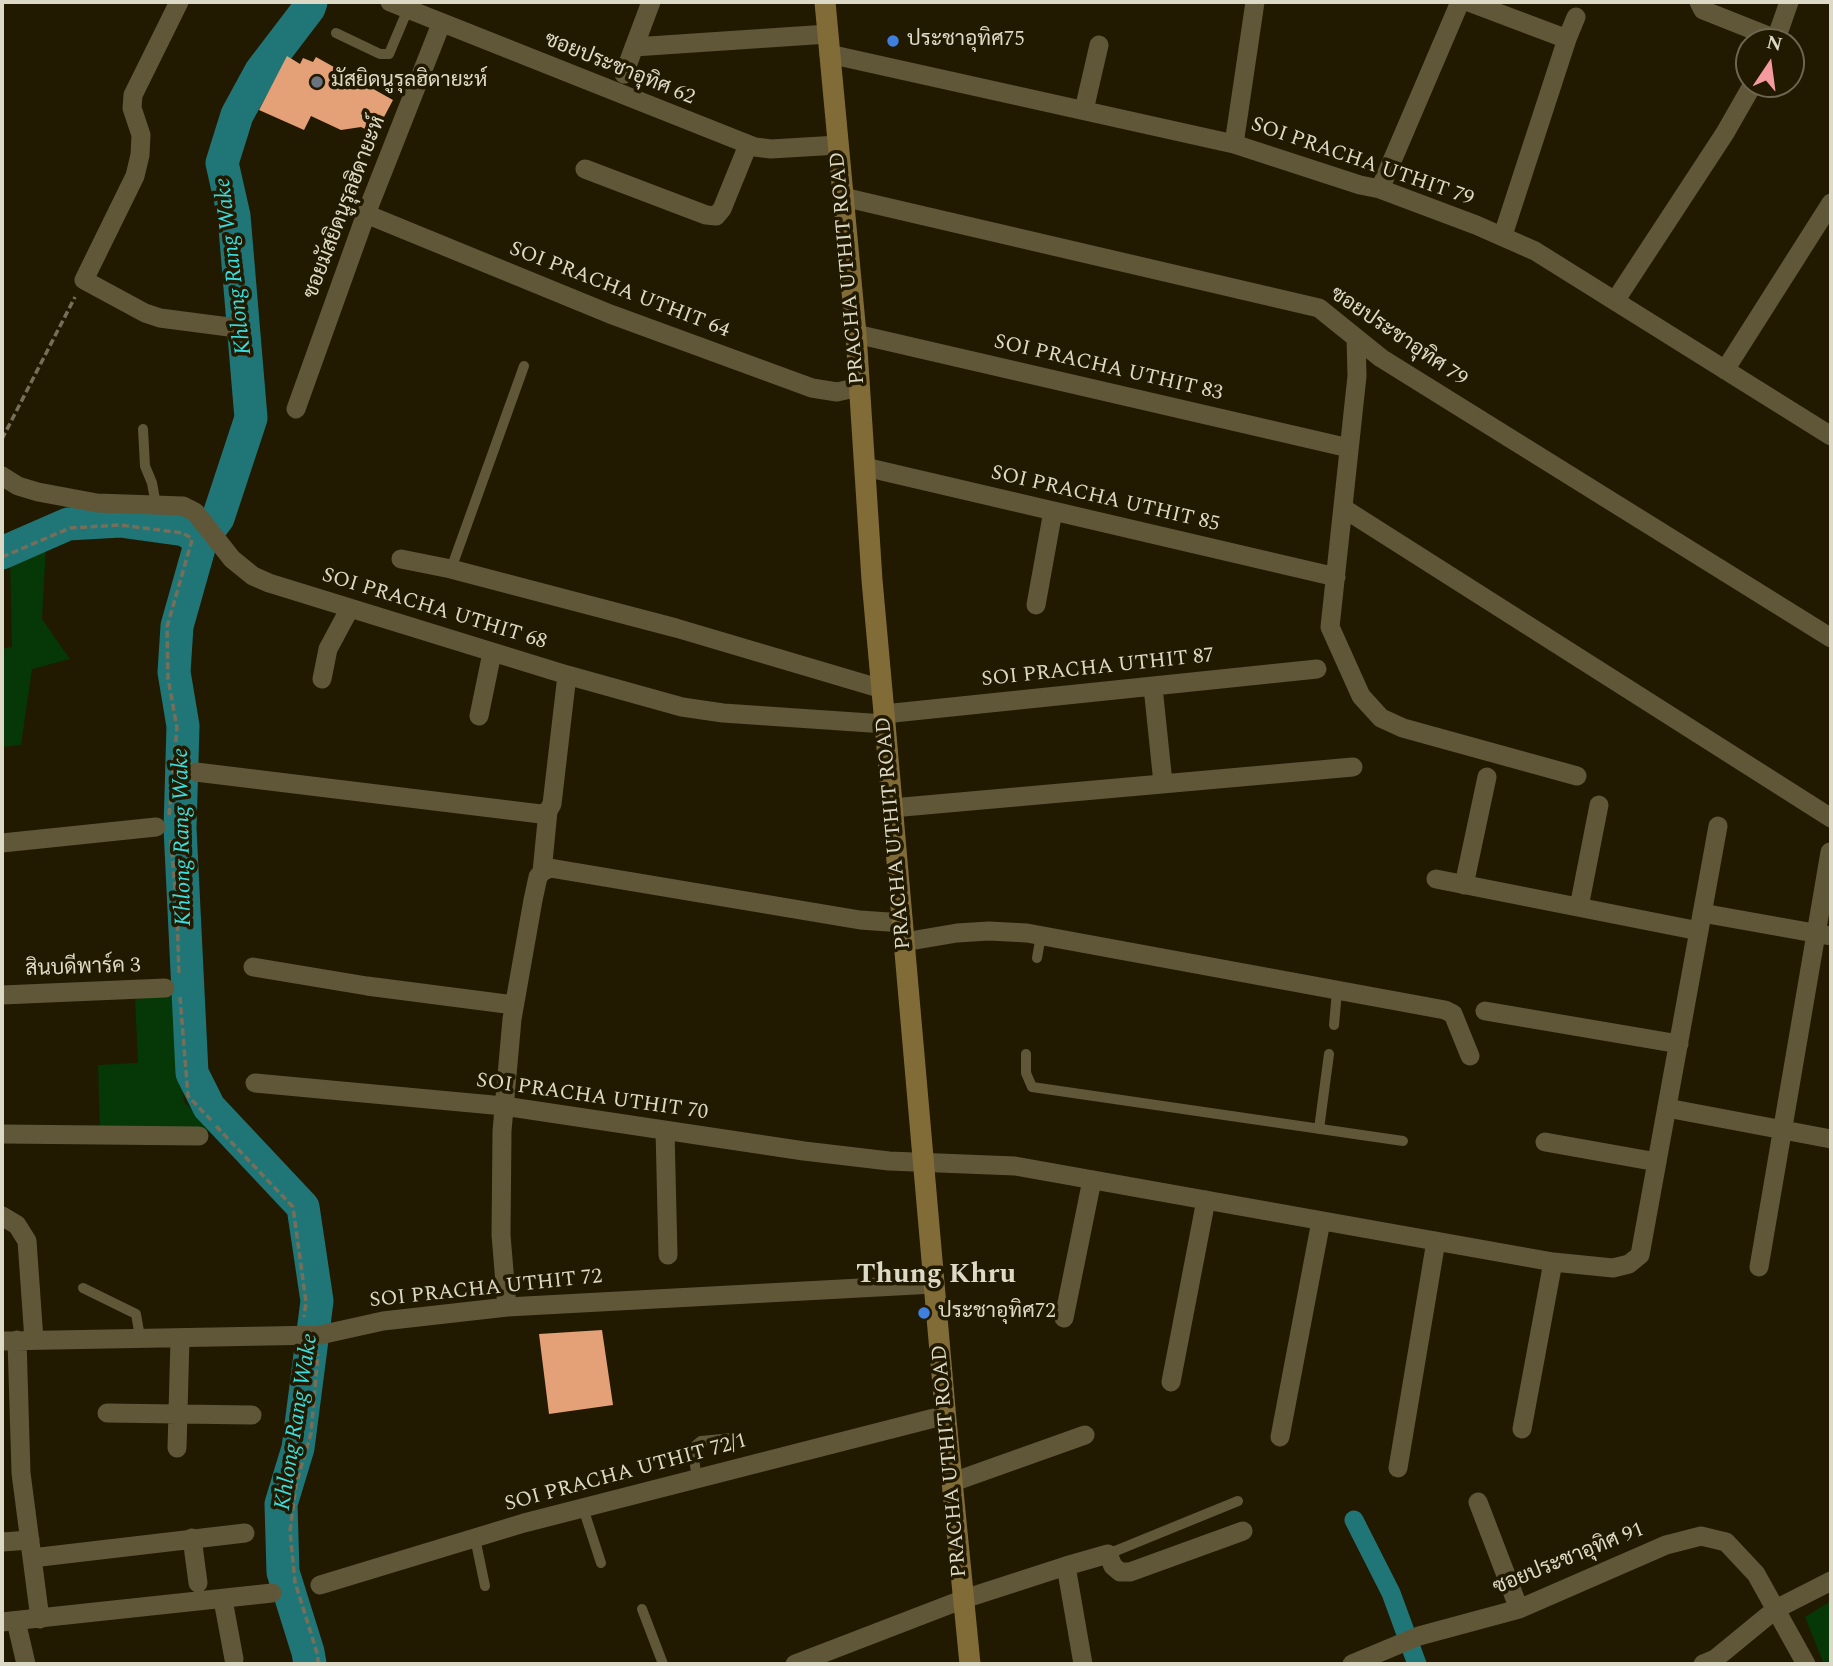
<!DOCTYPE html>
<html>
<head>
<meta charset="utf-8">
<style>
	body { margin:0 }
	#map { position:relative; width:1833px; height:1666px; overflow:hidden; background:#221a00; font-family:Spectral,serif }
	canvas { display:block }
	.frame { position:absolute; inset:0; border:4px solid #ddd9c7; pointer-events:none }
	.north { position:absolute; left:1735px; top:28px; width:70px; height:70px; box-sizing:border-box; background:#221a00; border:2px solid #6d6650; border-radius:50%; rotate:13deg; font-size:19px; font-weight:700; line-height:28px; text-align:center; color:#ddd9c7 }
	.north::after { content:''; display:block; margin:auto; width:24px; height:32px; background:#f59b9f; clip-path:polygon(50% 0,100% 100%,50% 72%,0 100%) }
</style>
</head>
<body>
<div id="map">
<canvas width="1833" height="1666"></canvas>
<div class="frame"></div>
<div class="north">N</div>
</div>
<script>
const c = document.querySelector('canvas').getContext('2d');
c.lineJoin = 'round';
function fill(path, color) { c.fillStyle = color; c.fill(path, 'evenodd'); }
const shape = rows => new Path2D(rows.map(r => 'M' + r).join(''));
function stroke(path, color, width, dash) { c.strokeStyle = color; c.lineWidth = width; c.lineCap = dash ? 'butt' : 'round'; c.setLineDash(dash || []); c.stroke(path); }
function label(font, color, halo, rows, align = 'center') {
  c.font = font + ' Spectral,Sarabun,serif'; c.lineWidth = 7; c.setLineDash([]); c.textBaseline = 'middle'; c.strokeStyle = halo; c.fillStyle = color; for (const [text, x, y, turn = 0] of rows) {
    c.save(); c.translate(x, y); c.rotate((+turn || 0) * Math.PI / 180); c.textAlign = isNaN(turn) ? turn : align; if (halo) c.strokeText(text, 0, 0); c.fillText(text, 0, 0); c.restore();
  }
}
fill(shape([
	[46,546,42,619,70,659,32,669,21,745,2,747,2,649,12,647,10,557],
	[175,994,184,1102,213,1131,100,1131,98,1065,138,1063,135,999],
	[1831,1601,1831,1664,1824,1664,1805,1617]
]), '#053806');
stroke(shape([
	[1354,1520,1391,1593,1417,1664]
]), '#207677', 19);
stroke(shape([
	[2,553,68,524,120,521,185,530,201,541],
	[310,1664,308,1652,283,1572,281,1504,298,1448,317,1301,303,1207,209,1107,192,1073,180,828,183,726,174,672,177,626,201,541,218,518,251,418,234,216,222,163,237,115,261,71,309,8,311,2]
]), '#207677', 33);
fill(shape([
	[287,56,300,64,303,58,313,62,316,57,393,100,375,134,361,127,341,130,311,116,304,130,259,110],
	[602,1330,613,1405,549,1414,539,1334]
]), '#e4a077');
stroke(shape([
	[2,4,3,2],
	[2,439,75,297],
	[2,557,70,528,120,525,183,533,191,538],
	[169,815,177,728,168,678,167,627,192,540],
	[171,840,177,911,179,975],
	[180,997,188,1096,211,1120],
	[216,1126,293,1207,306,1302,304,1317],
	[318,1664,318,1656,295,1582,290,1531,296,1485,311,1433,318,1354]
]), '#756f59', 3.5, [7, 3.5]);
stroke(shape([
	[336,33,380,54,389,54,408,9],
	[143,429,145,466,152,483,156,505],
	[451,569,524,366],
	[1037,958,1041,935],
	[1334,1025,1337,991],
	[1026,1054,1026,1073,1032,1087,1403,1141],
	[1319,1129,1329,1054],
	[83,1288,136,1314,140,1337],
	[697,1478,694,1459,696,1445,701,1441,732,1438],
	[583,1508,601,1563],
	[475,1538,485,1586],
	[1108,1554,1238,1501],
	[642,1609,663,1664]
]), '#605738', 10);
stroke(shape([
	[179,2,133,95,132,108,141,135,140,155,135,176,84,280,145,313,160,318,229,327],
	[390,2,755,147,771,149,838,145],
	[1469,2,1567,39],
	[1699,2,1703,10,1776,39],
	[1775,42,1789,2],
	[634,47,828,34],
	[829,54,1234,144,1360,185,1380,189,1476,225,1535,251,1831,436],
	[624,74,651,2],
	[1084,110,1099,45],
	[1234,144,1255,2],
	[585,169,706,215,716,216,722,209,748,145],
	[1380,189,1460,2],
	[843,197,1319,308,1381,358,1831,638],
	[366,214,610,314,812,388,837,392,859,387],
	[1503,235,1567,39,1576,17],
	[1615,301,1725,133,1753,84],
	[856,334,1349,448],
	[1356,338,1357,376,1330,627,1361,696,1381,718,1403,728,1577,776],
	[1725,370,1831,203],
	[296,409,366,214,441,24],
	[865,467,1336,577],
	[2,476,18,486,38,492,97,503,183,506,195,512,232,559,253,576,269,583,567,675,682,707,723,713,885,724],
	[1343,508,1831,818],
	[401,559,451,569,676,628,882,689],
	[1036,605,1053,511],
	[322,679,328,649,350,608],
	[1153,687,1163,783],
	[884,714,1317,669],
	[479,716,492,653],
	[196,772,541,814,548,811,552,804,567,675],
	[892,808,1353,767],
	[2,843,156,827],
	[542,872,548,811],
	[1436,879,1699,931],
	[1464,885,1487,777],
	[1579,907,1599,805],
	[1702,913,1831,936],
	[904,942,957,933,989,931,1027,933,1445,1010,1453,1014,1470,1056],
	[253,967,367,986,514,1005],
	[2,995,165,988],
	[1485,1011,1679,1044],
	[255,1083,504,1106,804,1151,889,1161,1015,1166,1553,1262,1613,1268,1629,1264,1640,1255,1718,826],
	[1667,1108,1831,1139],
	[665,1130,668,1255],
	[2,1134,199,1136],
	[1545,1142,1657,1162],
	[2,1216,17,1225,27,1241,34,1340],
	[1759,1267,1830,852],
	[507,1307,501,1235,502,1131,512,1019,533,900,538,877,542,872,550,868,860,920,903,923],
	[1064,1318,1092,1180],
	[17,1340,21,1473,40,1619],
	[2,1341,320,1335,383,1321,507,1307,934,1284],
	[1171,1382,1206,1200],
	[107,1413,252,1415],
	[1522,1429,1553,1262],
	[1280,1437,1321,1221],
	[177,1448,180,1339],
	[1398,1468,1436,1241],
	[953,1482,1085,1435],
	[1478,1502,1519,1609],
	[192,1538,198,1583],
	[2,1542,30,1540],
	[32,1558,245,1533],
	[1066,1566,1083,1664],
	[320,1585,524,1523,946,1415],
	[223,1600,234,1659],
	[16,1621,26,1664],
	[2,1622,272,1593],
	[795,1664,964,1599,1066,1566,1108,1554,1113,1566,1120,1572,1130,1572,1243,1531],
	[1352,1664,1419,1636,1519,1609,1666,1545,1701,1536,1726,1542,1756,1574,1806,1664],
	[1703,1664,1715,1659,1776,1609,1831,1581]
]), '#605738', 19);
stroke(shape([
	[825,2,856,334,872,580,885,724,946,1420,970,1664]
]), '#816c38', 21);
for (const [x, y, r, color] of [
	[893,41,7,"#3f7fe0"],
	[317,82,7,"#6b7280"],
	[924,1313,7,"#3f7fe0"]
]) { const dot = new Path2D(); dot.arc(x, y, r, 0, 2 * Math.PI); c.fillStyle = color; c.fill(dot); stroke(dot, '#221a00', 2.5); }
label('21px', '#ddd9c7', '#221a00', [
	["ประชาอุทิศ75",907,41],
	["มัสยิดนูรุลฮิดายะห์",331,82],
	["ประชาอุทิศ72",938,1313]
], 'left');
label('21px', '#ddd9c7', '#221a00', [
	["ซอยประชาอุทิศ 62",619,70,22],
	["SOI PRACHA UTHIT 79",1362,163,19],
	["ซอยมัสยิดนูรุลฮิดายะห์",346,208,-69],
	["PRACHA UTHIT ROAD",849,268,-95],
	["SOI PRACHA UTHIT 64",619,291,21],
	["ซอยประชาอุทิศ 79",1398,338,34],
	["SOI PRACHA UTHIT 83",1108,369,13],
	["SOI PRACHA UTHIT 85",1105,500,13],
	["SOI PRACHA UTHIT 68",434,610,17],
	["SOI PRACHA UTHIT 87",1098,669,-6],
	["PRACHA UTHIT ROAD",895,833,-95],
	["สินบดีพาร์ค 3",83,969,-2],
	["SOI PRACHA UTHIT 70",592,1098,8],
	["SOI PRACHA UTHIT 72",486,1290,-6],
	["PRACHA UTHIT ROAD",951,1461,-95],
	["SOI PRACHA UTHIT 72/1",626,1474,-15],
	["ซอยประชาอุทิศ 91",1569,1560,-22]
]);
label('italic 23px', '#3bdee0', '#221a00', [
	["Khlong Rang Wake",235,266,-97],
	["Khlong Rang Wake",184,837,-91],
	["Khlong Rang Wake",298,1422,-81]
]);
label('bold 28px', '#ddd9c7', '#221a00', [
	["Thung Khru",936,1277]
]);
</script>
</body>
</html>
